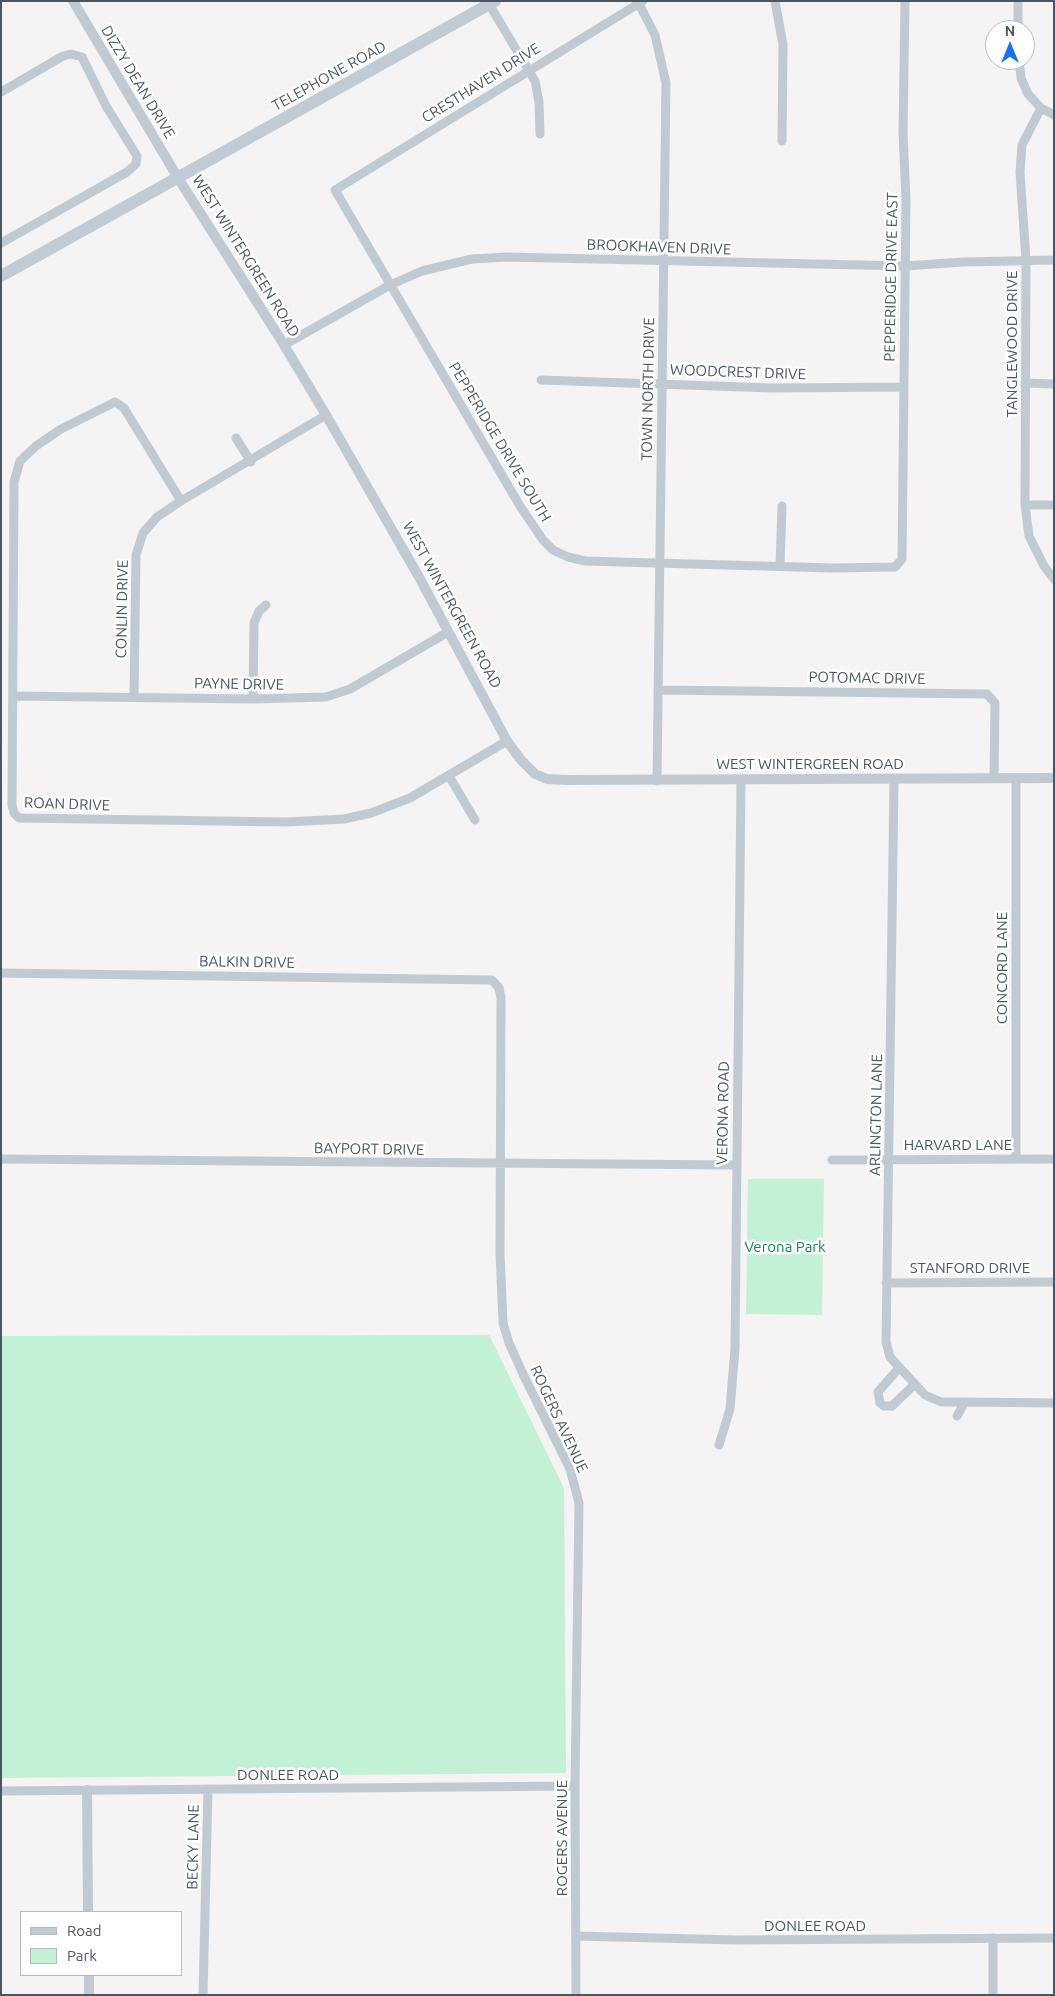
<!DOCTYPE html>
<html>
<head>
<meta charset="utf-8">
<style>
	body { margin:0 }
	#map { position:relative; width:1055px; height:1996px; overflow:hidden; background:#f5f3f3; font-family:Ubuntu,sans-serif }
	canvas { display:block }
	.frame { position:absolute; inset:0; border:2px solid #4a5661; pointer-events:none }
	.legend { position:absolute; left:20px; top:1911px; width:162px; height:65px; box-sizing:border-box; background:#fff; border:1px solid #b7bbc0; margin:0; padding:6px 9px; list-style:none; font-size:15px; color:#4a5661 }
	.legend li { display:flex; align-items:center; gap:10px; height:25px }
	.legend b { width:25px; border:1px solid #b7bbc0 }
	.north { position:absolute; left:985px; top:20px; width:50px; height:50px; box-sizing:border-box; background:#fff; border:1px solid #b7bbc0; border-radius:50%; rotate:0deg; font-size:14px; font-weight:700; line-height:20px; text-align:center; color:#4a5661 }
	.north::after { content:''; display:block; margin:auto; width:18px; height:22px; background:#1a73e8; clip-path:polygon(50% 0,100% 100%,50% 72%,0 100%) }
</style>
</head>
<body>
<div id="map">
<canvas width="1055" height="1996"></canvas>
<div class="frame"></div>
<ul class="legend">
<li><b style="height:6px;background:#c1cbd6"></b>Road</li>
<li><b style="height:14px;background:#c3f1d5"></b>Park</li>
</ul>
<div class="north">N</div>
</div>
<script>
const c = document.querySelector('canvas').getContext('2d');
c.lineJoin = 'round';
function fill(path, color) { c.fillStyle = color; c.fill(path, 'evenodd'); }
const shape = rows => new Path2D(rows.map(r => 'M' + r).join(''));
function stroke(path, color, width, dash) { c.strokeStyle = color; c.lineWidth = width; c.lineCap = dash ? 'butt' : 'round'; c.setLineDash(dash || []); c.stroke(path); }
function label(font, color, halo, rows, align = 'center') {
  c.font = font + ' Ubuntu,sans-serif'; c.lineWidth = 5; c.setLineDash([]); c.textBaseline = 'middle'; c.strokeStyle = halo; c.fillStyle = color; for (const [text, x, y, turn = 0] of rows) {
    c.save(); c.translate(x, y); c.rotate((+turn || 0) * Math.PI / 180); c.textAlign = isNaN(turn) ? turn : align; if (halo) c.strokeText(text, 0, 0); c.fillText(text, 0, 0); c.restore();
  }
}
fill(shape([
	[748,1179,824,1179,822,1315,746,1314],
	[489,1335,564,1488,566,1773,1,1778,1,1336]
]), '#c3f1d5');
stroke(shape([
	[643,1,335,190,520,506,543,540,553,550,568,557,585,561,833,568,895,567,902,559,906,200,903,133,905,1],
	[775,1,783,45,782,141],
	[1018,1,1018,30],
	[489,4,535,81,539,102,540,134],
	[639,4,655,35,666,83,657,781],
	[1019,60,1021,78,1028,94,1041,108,1054,115],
	[1,92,63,56,71,54,82,57,106,106,137,156,136,164,127,172,1,243],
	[1041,108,1022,145,1020,172,1026,261,1025,505,1029,536,1044,566,1054,579],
	[284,345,390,285,422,271,472,259,506,257,905,266,963,262,1054,260],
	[541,380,772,388,904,387],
	[1025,383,1054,384],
	[236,438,251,462],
	[181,501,124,408,115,402,61,429,36,446,20,461,14,482,12,805,14,813,19,818,287,822,344,819,371,813,410,798,507,741],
	[1025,505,1054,505],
	[780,566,782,506],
	[659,690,987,694,995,703,994,778],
	[13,696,253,699,326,697,350,689,448,632],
	[134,697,136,555,143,533,157,517,181,501,326,415],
	[253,699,254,623,259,611,266,605],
	[449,776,475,820],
	[1016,778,1016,1159],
	[894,780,886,1342,890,1357,925,1395,941,1402,965,1402],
	[1,973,492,980,499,988,501,998,500,1253,503,1323,509,1343,523,1374,570,1469,579,1503,575,1786,576,1995],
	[1,1159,736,1165],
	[832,1160,1054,1159],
	[886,1283,1054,1282],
	[899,1368,878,1392,880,1403,884,1406,892,1406,915,1384],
	[957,1416,965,1402,1054,1403],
	[719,1445,730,1409,735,1348,741,781],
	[1,1791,575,1786],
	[576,1936,737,1940,1054,1938],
	[993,1938,993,1995],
	[203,1995,208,1789]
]), '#c1cad2', 9);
stroke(shape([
	[73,1,178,178,281,340,326,415,419,577,507,741,521,760,535,774,547,779,566,780,1054,778],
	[87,1790,88,1912],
	[89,1975,89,1995]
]), '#c1cad2', 10);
stroke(shape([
	[1,276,495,1]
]), '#c1cbd6', 12);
label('15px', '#4a5661', '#fff', [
	["TELEPHONE ROAD",329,76,-29],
	["DIZZY DEAN DRIVE",138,82,59],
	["CRESTHAVEN DRIVE",481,83,-32],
	["BROOKHAVEN DRIVE",659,247,2],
	["WEST WINTERGREEN ROAD",246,256,58],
	["PEPPERIDGE DRIVE EAST",891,277,-89],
	["TANGLEWOOD DRIVE",1012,344,-90],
	["WOODCREST DRIVE",738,372,2],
	["TOWN NORTH DRIVE",648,389,-89],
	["PEPPERIDGE DRIVE SOUTH",500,442,59],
	["WEST WINTERGREEN ROAD",452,605,61],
	["CONLIN DRIVE",122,609,-89],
	["POTOMAC DRIVE",867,678,1],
	["PAYNE DRIVE",239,684,1],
	["WEST WINTERGREEN ROAD",810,764],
	["ROAN DRIVE",67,804,2],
	["BALKIN DRIVE",247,962,1],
	["CONCORD LANE",1002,968,-90],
	["VERONA ROAD",723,1113,-89],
	["ARLINGTON LANE",876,1115,-89],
	["HARVARD LANE",958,1145],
	["BAYPORT DRIVE",369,1149,1],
	["STANFORD DRIVE",970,1268],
	["ROGERS AVENUE",559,1419,65],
	["DONLEE ROAD",288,1775],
	["ROGERS AVENUE",562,1838,-90],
	["BECKY LANE",193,1847,-89],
	["DONLEE ROAD",815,1926]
]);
label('15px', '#17864f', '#fff', [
	["Verona Park",785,1247]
]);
</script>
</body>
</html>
